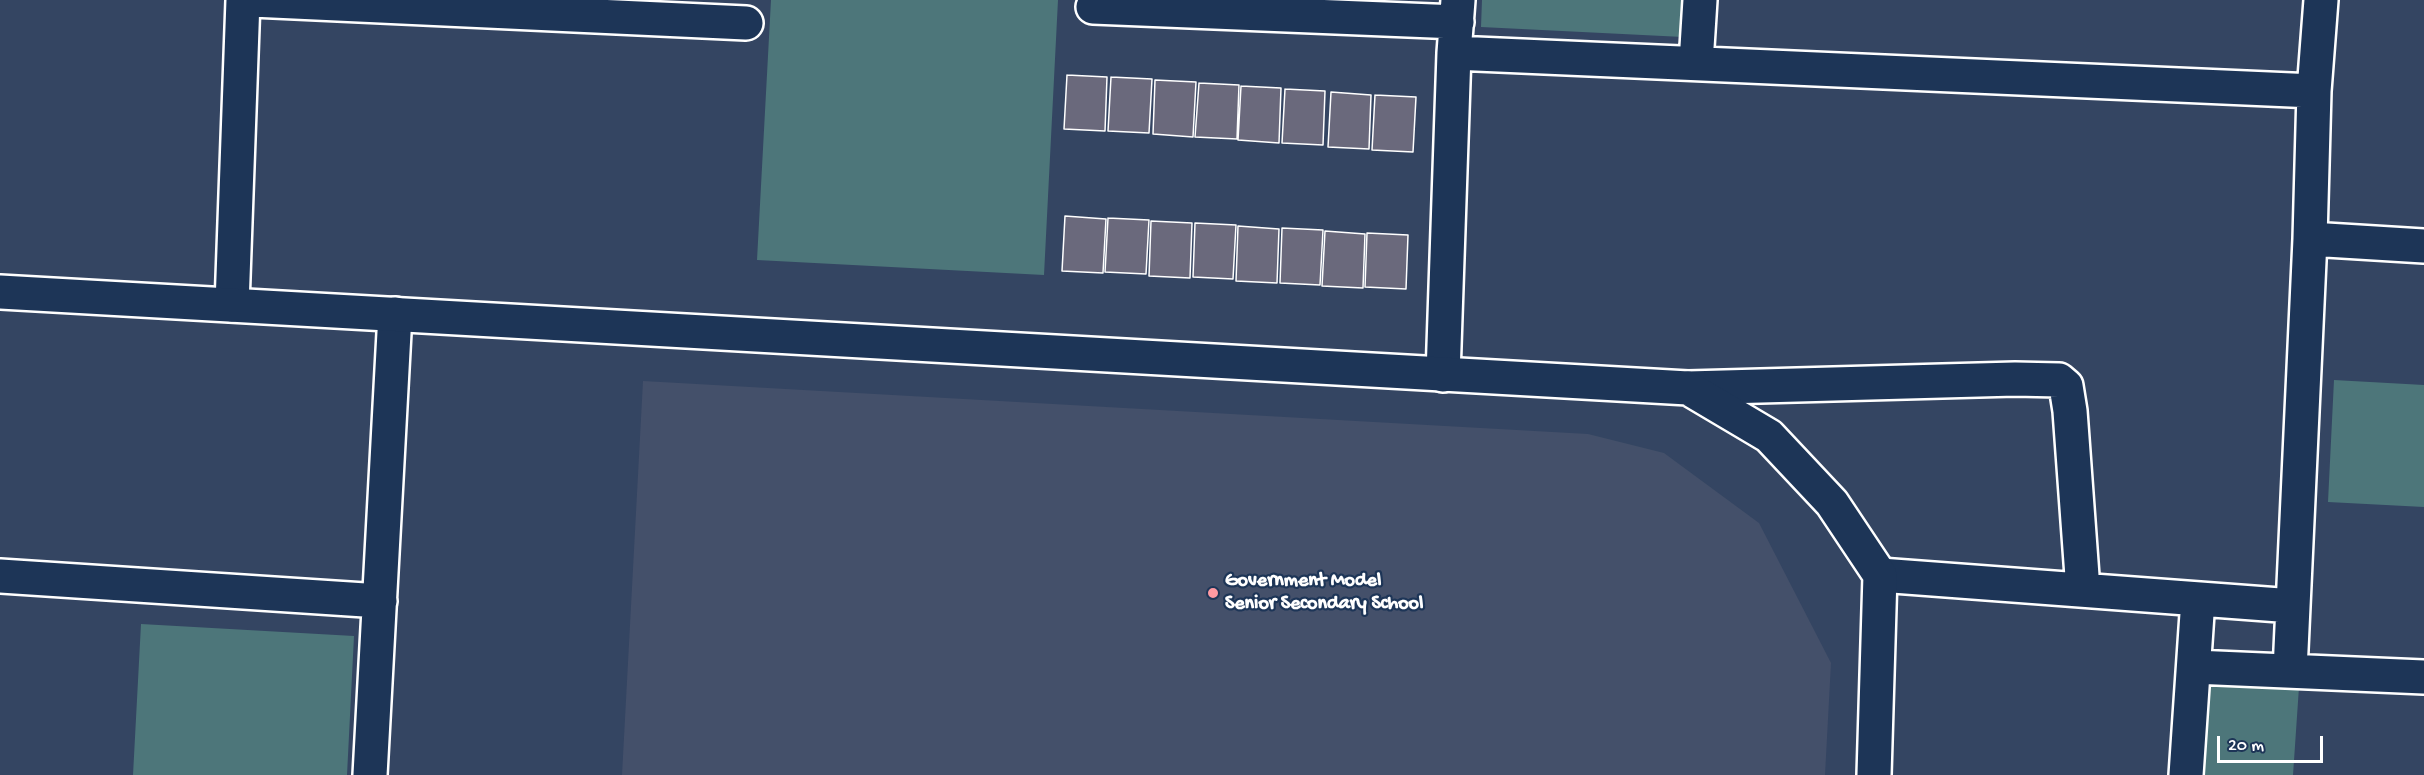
<!DOCTYPE html>
<html>
<head>
<meta charset="utf-8">
<style>
	body { margin:0 }
	#map { position:relative; width:2424px; height:775px; overflow:hidden; background:#344562; font-family:"Gochi Hand",sans-serif }
	canvas { display:block }
	.scale { position:absolute; left:2217px; top:736px; width:106px; height:27px; box-sizing:border-box; border:3px solid #fff; border-top:0; padding-left:8px; font-size:18px; line-height:21px; white-space:nowrap; color:#fff; -webkit-text-stroke:4px #1d3557; paint-order:stroke }
</style>
</head>
<body>
<div id="map">
<canvas width="2424" height="775"></canvas>
<div class="scale">20 m</div>
</div>
<script>
const c = document.querySelector('canvas').getContext('2d');
c.lineJoin = 'round';
function fill(path, color) { c.fillStyle = color; c.fill(path, 'evenodd'); }
const shape = rows => new Path2D(rows.map(r => 'M' + r).join(''));
function stroke(path, color, width, dash) { c.strokeStyle = color; c.lineWidth = width; c.lineCap = dash ? 'butt' : 'round'; c.setLineDash(dash || []); c.stroke(path); }
function label(font, color, halo, rows, align = 'center') {
  c.font = font + ' "Gochi Hand",sans-serif'; c.lineWidth = 4.5; c.setLineDash([]); c.textBaseline = 'middle'; c.strokeStyle = halo; c.fillStyle = color; for (const [text, x, y, turn = 0] of rows) {
    c.save(); c.translate(x, y); c.rotate((+turn || 0) * Math.PI / 180); c.textAlign = isNaN(turn) ? turn : align; if (halo) c.strokeText(text, 0, 0); c.fillText(text, 0, 0); c.restore();
  }
}
fill(shape([
	[643,381,1588,434,1664,453,1759,523,1831,663,1825,775,622,775]
]), '#44506a');
fill(shape([
	[771,0,1058,0,1044,275,757,260],
	[1482,0,1685,0,1683,37,1481,27],
	[2334,380,2424,385,2424,507,2328,502],
	[141,624,354,636,347,775,133,775],
	[2209,680,2299,687,2293,775,2202,775]
]), '#4d767a');
const building = shape([
	[1067,75,1107,77,1105,131,1064,129,1067,75],
	[1111,77,1152,79,1149,133,1108,131,1111,77],
	[1155,80,1196,82,1193,137,1153,134,1155,80],
	[1199,83,1239,85,1237,139,1195,137,1199,83],
	[1241,86,1281,88,1279,143,1238,140,1241,86],
	[1285,89,1325,91,1323,145,1282,143,1285,89],
	[1331,92,1371,95,1369,149,1328,147,1331,92],
	[1375,95,1416,97,1413,152,1372,150,1375,95],
	[1065,216,1106,219,1103,273,1062,271,1065,216],
	[1108,218,1149,220,1146,274,1105,272,1108,218],
	[1151,221,1192,223,1190,278,1149,276,1151,221],
	[1195,223,1236,225,1233,279,1193,277,1195,223],
	[1238,226,1279,229,1277,283,1236,281,1238,226],
	[1282,228,1323,230,1320,285,1280,283,1282,228],
	[1325,231,1365,234,1363,288,1322,286,1325,231],
	[1367,233,1408,235,1406,289,1365,287,1367,233]
]);
fill(building, '#6a697c');
stroke(building, '#fff', 1.5);
const street = shape([
	[252,0,746,23],
	[1093,7,1457,22],
	[1454,53,2314,91],
	[1696,63,1700,0],
	[2310,239,2424,246],
	[232,305,243,0],
	[1443,375,1454,53,1458,0],
	[1688,388,2015,379,2059,380,2066,386,2070,411,2083,590],
	[1880,575,2293,606],
	[0,576,380,601],
	[2194,667,2424,677],
	[2290,671,2310,239,2314,91,2321,0],
	[370,775,395,314],
	[2186,775,2198,599]
]);
const secondary = shape([
	[0,292,1688,388,1769,436,1832,503,1880,575,1874,775]
]);
stroke(street, '#fff', 38);
stroke(secondary, '#fff', 38);
stroke(street, '#1d3557', 33);
stroke(secondary, '#1d3557', 33);
for (const [x, y, r, color] of [
	[1213,593,6,"#ff9aa2"]
]) { const dot = new Path2D(); dot.arc(x, y, r, 0, 2 * Math.PI); c.fillStyle = color; c.fill(dot); stroke(dot, '#1d3557', 2); }
label('bold 20px', '#fff', '#1d3557', [
	["Government Model",1225,582],
	["Senior Secondary School",1225,605]
], 'left');
</script>
</body>
</html>
